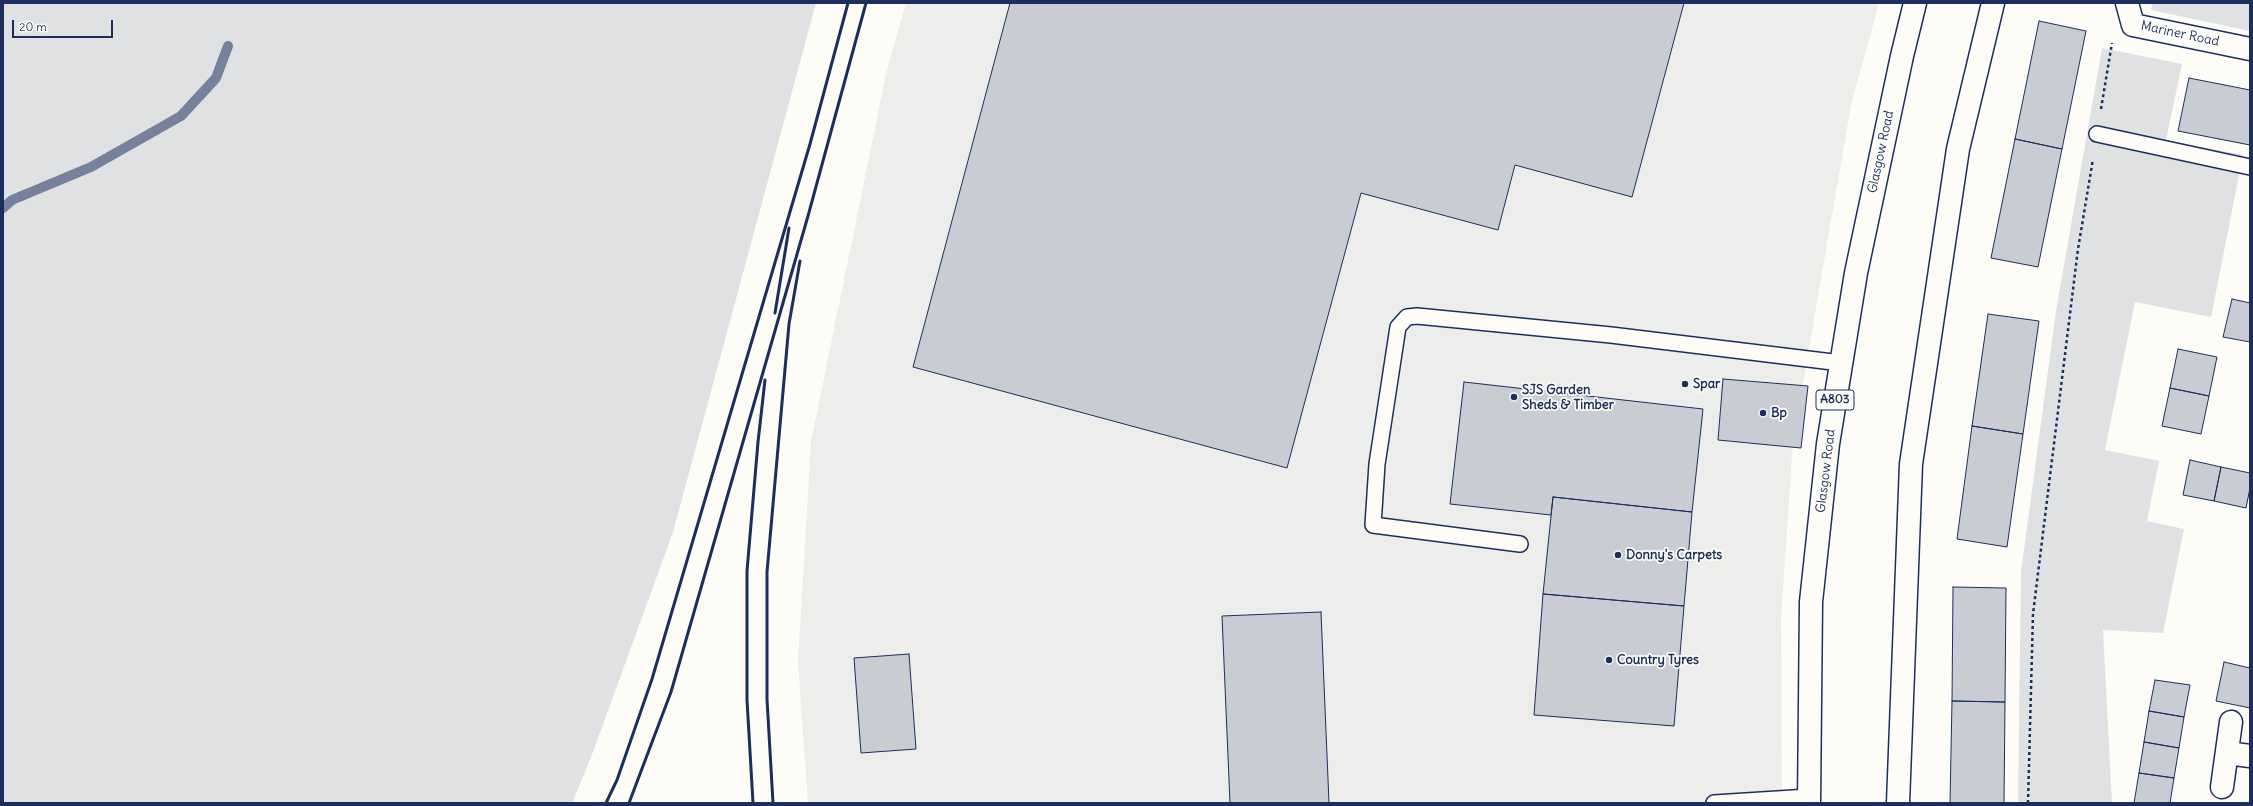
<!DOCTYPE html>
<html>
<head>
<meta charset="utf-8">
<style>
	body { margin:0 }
	#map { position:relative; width:2253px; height:806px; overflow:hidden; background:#fdfcf7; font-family:Delius,sans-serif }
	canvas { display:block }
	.frame { position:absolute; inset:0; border:4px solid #1b2f5e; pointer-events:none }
	.scale { position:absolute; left:12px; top:20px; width:101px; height:18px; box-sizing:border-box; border:2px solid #1b2f5e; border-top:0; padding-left:5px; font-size:12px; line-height:14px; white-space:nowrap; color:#1b2f5e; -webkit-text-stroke:3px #fdfcf7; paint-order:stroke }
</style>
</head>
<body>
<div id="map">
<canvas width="2253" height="806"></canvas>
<div class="frame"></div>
<div class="scale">20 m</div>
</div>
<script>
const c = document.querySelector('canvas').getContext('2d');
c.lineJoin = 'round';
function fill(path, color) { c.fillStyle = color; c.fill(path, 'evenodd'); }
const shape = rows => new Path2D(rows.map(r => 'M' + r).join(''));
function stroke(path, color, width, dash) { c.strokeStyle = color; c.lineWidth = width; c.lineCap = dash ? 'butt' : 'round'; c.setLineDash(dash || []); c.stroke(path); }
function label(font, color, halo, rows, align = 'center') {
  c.font = font + ' Delius,sans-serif'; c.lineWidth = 3.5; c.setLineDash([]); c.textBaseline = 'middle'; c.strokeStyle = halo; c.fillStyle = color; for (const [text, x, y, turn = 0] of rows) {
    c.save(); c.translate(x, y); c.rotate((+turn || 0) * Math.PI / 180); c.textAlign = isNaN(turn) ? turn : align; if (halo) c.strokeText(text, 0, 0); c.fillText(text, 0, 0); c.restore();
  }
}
fill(shape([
	[906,3,1879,3,1851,105,1793,441,1781,618,1782,803,808,803,798,662,811,442,886,74]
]), '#edeeec');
fill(shape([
	[3,3,816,3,673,532,590,760,572,803,3,803],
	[2153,3,2250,3,2250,31,2151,10],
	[2102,48,2182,64,2166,140,2243,155,2211,317,2135,302,2105,450,2159,461,2147,521,2184,529,2163,633,2103,630,2112,803,2018,803,2021,572,2056,311]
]), '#e0e1e3');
stroke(shape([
	[3,208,12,200,91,167,181,116,216,78,228,46]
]), '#76819c', 10);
const building = shape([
	[1010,3,1684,3,1632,197,1515,165,1498,230,1361,193,1287,468,913,367,1010,3],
	[2039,21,2086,31,2062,149,2015,139,2039,21],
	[2189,78,2250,90,2250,145,2178,131,2189,78],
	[2015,139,2062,149,2038,267,1991,258,2015,139],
	[2232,299,2250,303,2250,342,2223,337,2232,299],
	[1988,314,2039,321,2023,434,1972,426,1988,314],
	[2178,349,2217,357,2209,396,2170,388,2178,349],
	[1723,379,1808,386,1801,448,1718,440,1723,379],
	[1464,382,1703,409,1692,512,1553,497,1551,515,1450,504,1464,382],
	[2170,388,2209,396,2201,434,2162,426,2170,388],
	[1972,426,2023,434,2007,547,1957,539,1972,426],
	[2190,460,2221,467,2214,501,2183,495,2190,460],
	[2221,467,2250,473,2250,488,2246,508,2214,501,2221,467],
	[1553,497,1692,512,1684,606,1543,594,1553,497],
	[1953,587,2006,588,2005,702,1952,701,1953,587],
	[1543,594,1684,606,1674,726,1534,715,1543,594],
	[1321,612,1329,803,1230,803,1222,616,1321,612],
	[909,654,916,749,861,753,854,658,909,654],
	[2224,662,2250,668,2250,708,2216,701,2224,662],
	[2155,680,2190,685,2184,717,2149,711,2155,680],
	[1952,701,2005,702,2004,803,1950,803,1952,701],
	[2149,711,2184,717,2179,748,2144,742,2149,711],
	[2144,742,2179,748,2174,778,2139,773,2144,742],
	[2139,773,2174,778,2170,803,2134,803,2139,773]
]);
fill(building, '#c9ccd3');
stroke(building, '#1b2f5e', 1);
const service = shape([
	[2097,134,2250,167],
	[1520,544,1373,525,1377,464,1398,327,1407,317,1417,316,1611,335,1841,363],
	[1714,803,1809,797]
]);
const minor = shape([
	[2127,3,2133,25,2250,49],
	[2227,753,2250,756],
	[2222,787,2231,722],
	[1898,803,1911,464,1958,149,1993,3]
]);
const primary = shape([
	[1809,803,1811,602,1828,444,1856,273,1902,56,1915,3]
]);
stroke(service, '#1b2f5e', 18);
stroke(minor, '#1b2f5e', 25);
stroke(primary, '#1b2f5e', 25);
stroke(shape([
	[2101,109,2112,43],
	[2028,803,2033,614,2078,249,2093,159]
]), '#1b2f5e', 2.5, [3, 3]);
stroke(service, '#fdfcf7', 15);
stroke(minor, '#fdfcf7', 22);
stroke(primary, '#fdfcf7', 22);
stroke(shape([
	[775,313,789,228],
	[606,803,617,780,652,679,810,144,848,3],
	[629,803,671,692,808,216,866,3],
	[753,803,747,700,747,571,758,442,765,380],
	[773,803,767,699,767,572,789,324,800,261]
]), '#1b2f5e', 3);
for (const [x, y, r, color] of [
	[1685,384,4,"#1b2f5e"],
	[1514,397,4,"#1b2f5e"],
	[1763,413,4,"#1b2f5e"],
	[1618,555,4,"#1b2f5e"],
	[1609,660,4,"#1b2f5e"]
]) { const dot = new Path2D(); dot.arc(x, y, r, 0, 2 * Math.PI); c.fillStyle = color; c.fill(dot); stroke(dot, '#fdfcf7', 1.5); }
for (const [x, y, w] of [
	[1835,400,38]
]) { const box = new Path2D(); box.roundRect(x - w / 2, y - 10, w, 20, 3); c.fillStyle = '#fdfcf7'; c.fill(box); stroke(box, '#1b2f5e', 1); }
label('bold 12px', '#1b2f5e', null, [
	["A803",1835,400]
]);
label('13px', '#1b2f5e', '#fdfcf7', [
	["Mariner Road",2180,34,12],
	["Glasgow Road",1881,152,-78],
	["Glasgow Road",1826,471,-83]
]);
label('bold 13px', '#1b2f5e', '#fdfcf7', [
	["Spar",1693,384],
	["SJS Garden",1522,390],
	["Sheds & Timber",1522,405],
	["Bp",1771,413],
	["Donny's Carpets",1626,555],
	["Country Tyres",1617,660]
], 'left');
</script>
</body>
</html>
